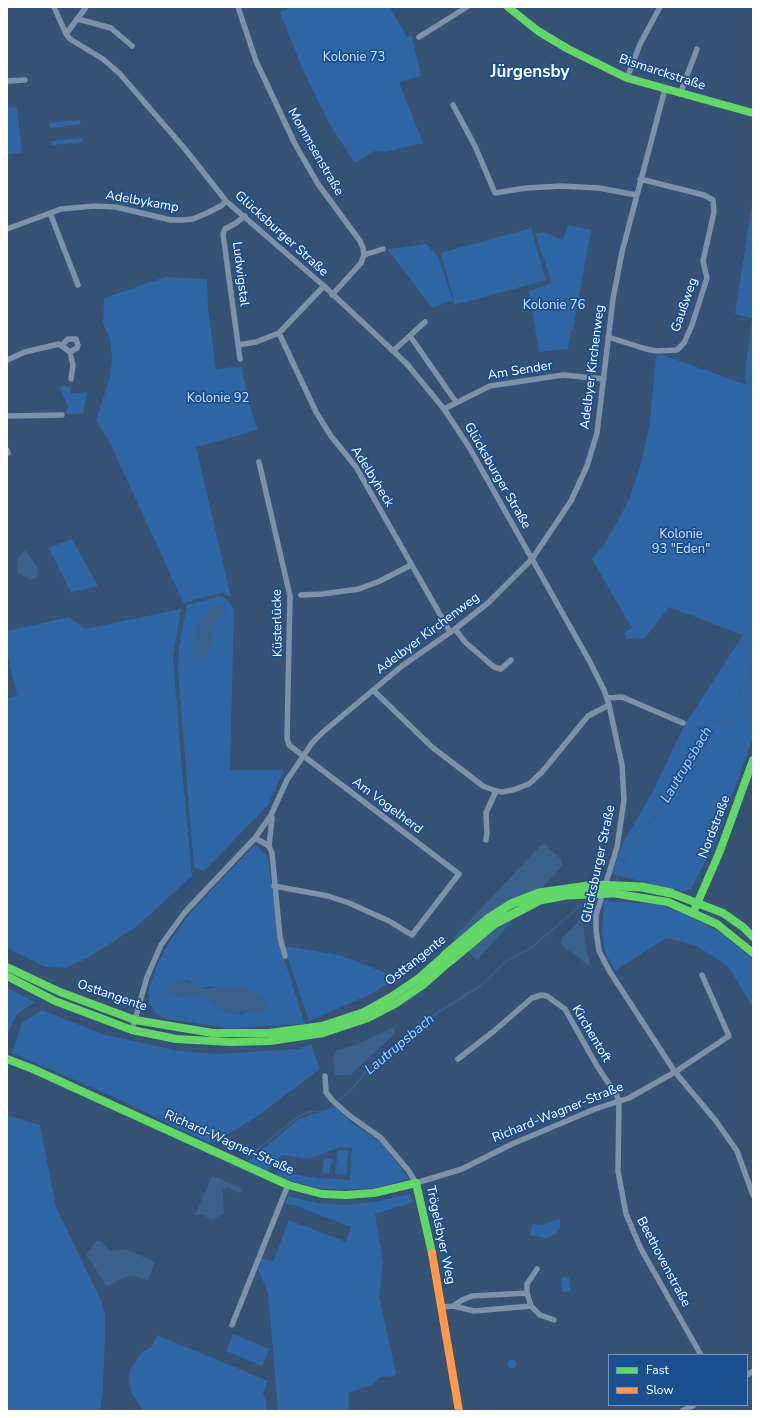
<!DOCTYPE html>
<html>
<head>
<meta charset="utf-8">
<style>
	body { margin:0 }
	#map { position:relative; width:760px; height:1418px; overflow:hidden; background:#365274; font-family:"Nunito Sans",sans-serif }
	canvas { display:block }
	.frame { position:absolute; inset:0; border:8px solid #fff; pointer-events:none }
	.legend { position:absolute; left:608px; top:1354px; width:140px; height:52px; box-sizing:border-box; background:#1b4f8f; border:1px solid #7695bc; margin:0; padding:5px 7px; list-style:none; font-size:12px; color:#fff }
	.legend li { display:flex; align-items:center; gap:8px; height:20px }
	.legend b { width:20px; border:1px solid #7695bc }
</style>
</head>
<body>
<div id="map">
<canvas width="760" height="1418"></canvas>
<div class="frame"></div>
<ul class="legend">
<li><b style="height:5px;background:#63d668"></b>Fast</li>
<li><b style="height:5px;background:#ff974d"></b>Slow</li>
</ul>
</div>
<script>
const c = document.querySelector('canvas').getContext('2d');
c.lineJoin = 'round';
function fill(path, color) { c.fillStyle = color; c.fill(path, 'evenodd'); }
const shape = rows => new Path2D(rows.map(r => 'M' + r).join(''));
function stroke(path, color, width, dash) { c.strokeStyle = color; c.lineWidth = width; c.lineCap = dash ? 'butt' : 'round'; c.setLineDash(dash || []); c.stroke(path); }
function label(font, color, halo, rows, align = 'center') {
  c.font = font + ' "Nunito Sans",sans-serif'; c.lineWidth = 3.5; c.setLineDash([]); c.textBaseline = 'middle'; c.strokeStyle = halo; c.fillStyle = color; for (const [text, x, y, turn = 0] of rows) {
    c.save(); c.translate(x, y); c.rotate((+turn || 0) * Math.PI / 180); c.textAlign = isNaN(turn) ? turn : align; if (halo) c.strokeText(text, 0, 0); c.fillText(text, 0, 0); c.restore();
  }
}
fill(shape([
	[293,7,390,7,407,37,412,36,421,76,399,82,423,143,385,152,375,151,355,163,330,125,302,68,280,12],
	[17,107,22,153,7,155,7,108],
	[80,120,81,124,50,128,49,123],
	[82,138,83,142,52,145,51,141],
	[753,197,753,738,715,843,691,889,682,891,611,874,623,843,652,793,684,726,743,635,669,607,645,638,627,639,624,633,632,628,592,559,605,543,621,515,630,497,641,463,650,422,656,356,660,354,747,385,745,380,746,365,752,318,735,314],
	[568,225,591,230,573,329,571,331,568,349,539,352,529,291,552,283,535,233,544,232,563,240],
	[531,228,546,280,455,305,441,253],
	[426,244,438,256,453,300,432,308,389,251,389,249],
	[165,277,207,279,208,308,216,369,242,366,247,398,258,430,196,447,231,597,223,593,211,595,185,603,183,602,109,441,96,421,110,376,112,358,110,339,103,324,104,298],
	[62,385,70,388,71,394,87,392,83,414,64,414,68,407,60,389],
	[72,539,98,586,71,593,49,548],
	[216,597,223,597,229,601,234,610,230,770,284,770,268,805,204,871,194,867,178,671,179,648,187,605],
	[181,609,173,657,181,758,192,876,136,927,86,959,66,968,46,967,7,948,7,698,17,695,7,654,7,631,69,617,85,629],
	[257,845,268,858,280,946,305,1024,230,1028,167,1019,156,1013,149,1003,149,988,158,962,173,936,193,910,252,847],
	[186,980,200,987,213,987,257,1013,250,1010,241,1014,229,1013,223,1011,208,998,200,996,177,997,169,991],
	[604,901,658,904,683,913,720,932,753,960,753,1008,728,966,695,945,666,938,615,971,605,952,602,932],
	[284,946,340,955,391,975,400,976,373,993,309,1021],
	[7,988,35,1002,17,1014,7,1035],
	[42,1010,102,1034,179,1051,218,1054,298,1049,311,1044,320,1069,255,1118,211,1144,114,1097,12,1053,22,1023],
	[336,1107,353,1124,381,1142,409,1179,375,1188,348,1190,323,1189,290,1181,275,1175,278,1172,318,1178,350,1180,352,1148,340,1147,309,1159,282,1155,267,1171,247,1162,299,1119],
	[7,1115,40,1125,56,1207,101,1300,105,1314,105,1333,103,1390,100,1411,7,1411],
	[338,1150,348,1151,346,1175,335,1174],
	[324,1158,332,1159,329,1174,322,1173],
	[410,1194,414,1202,375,1214,383,1263,379,1296,396,1373,394,1376,380,1377,372,1385,348,1393,349,1411,278,1411,268,1293,258,1269,262,1258,273,1262,289,1220,346,1242,351,1227,294,1205,285,1204,288,1196,318,1203,345,1205,374,1202],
	[560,1219,560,1228,556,1234,546,1238,530,1235,532,1224,541,1225],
	[569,1277,571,1291,562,1292,561,1278],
	[233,1334,269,1349,262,1366,226,1351],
	[157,1335,268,1381,263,1393,266,1400,267,1411,145,1411,142,1409,131,1392,129,1381,130,1370,142,1352,151,1347],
	'507.5 1364a4.5 4.5 0 1 1 9 0a4.5 4.5 0 1 1-9 0Z'
]), '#2f66a5');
fill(shape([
	[25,550,37,567,38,577,31,580,18,573,17,562,20,555],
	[218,605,222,605,227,612,215,622,210,648,207,654,197,659,193,656,192,651,196,628,213,607],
	[542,844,545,844,561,859,563,865,477,960,453,938],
	[579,921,583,923,587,953,590,963,589,966,578,957,562,946,561,943,562,938],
	[181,980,206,988,242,987,262,996,267,1004,267,1009,263,1014,250,1010,235,1014,223,1011,208,998,200,996,185,998,172,995,168,988,175,981],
	[394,1027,395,1034,350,1075,335,1075,333,1057,336,1051,355,1045],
	[212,1176,242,1188,242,1191,239,1193,228,1187,223,1189,224,1214,211,1220,203,1215,195,1215],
	[97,1241,100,1241,111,1251,125,1249,155,1262,148,1280,133,1276,125,1277,108,1286,105,1284,86,1254]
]), '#3b618d');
stroke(shape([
	[615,883,628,852,653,820,666,798,681,780,695,750,707,734,712,724,717,720,724,725,729,724,732,718,727,710,729,704,739,711,744,708,744,702,738,693,741,688,752,684,751,666,753,665],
	[605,902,610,896],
	[337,1102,351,1090,369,1068,376,1065,386,1053,423,1022,480,986,508,960,531,948,582,904,594,902],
	[246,1159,295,1119,308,1112,325,1111,334,1105]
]), '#3b618d', 1.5);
stroke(shape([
	[54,7,66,34,70,39,103,59,120,74,185,149,226,201,324,286,407,364,444,409,469,447,590,662,604,690,609,705,622,765,624,800,617,847,596,915,596,930,599,951,610,972,675,1072,716,1121,737,1151,753,1195],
	[238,7,256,61,295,144,318,184,360,241,363,248,364,255,361,263,332,295],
	[78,19,111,28,132,46],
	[66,34,86,7],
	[419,37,467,7],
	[627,78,640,44,660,7],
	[7,81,25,80],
	[680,94,697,49],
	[453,105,475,146,495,193,526,188,562,186,599,188,636,195],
	[50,213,78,285],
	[7,229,61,209,94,206,116,207,171,220,183,220,193,219,207,213,221,206,226,201],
	[364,255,383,249],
	[279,333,316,412,331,436,356,467,450,632],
	[410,336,456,402],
	[608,337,646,349,657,351,677,350,684,343,692,325,707,278,703,261,714,212,713,200,704,195,640,179],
	[62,345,68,339,76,339,78,345,77,348,70,352],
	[238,345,256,342,279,333,324,286],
	[393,351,425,322],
	[240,359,223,234,225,229,236,223,245,216],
	[7,360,25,352,59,344,70,352,73,365,71,379],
	[444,409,490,386,563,375,604,379],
	[7,416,62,415],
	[7,450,8,453],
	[259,462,290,596,287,738,289,745,459,874,412,935,389,921,349,903,328,896,274,886],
	[301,595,322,594,359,589,380,581,411,565],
	[455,629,465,642,494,667,501,669,511,660],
	[373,690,432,747,483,786,496,791,502,792,513,790,529,784,542,772,588,716,609,705],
	[607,698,622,697,683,723],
	[271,815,272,818,269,846,272,853,280,937,285,956],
	[255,838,269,846],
	[486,840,487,833,486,813,496,791],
	[132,1030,147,977,161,945,185,912,255,838,271,815,287,780,312,743,323,732,402,666,455,629,488,603,532,559,571,501,587,466,597,433,613,299,622,252,665,89],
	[458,1059,494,1031,532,998,542,995,547,996,565,1009,597,1066,617,1096,619,1102,618,1171,626,1214,641,1249,701,1355],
	[325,1076,326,1092,332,1100,350,1116,381,1138,408,1170,416,1183,462,1169,512,1144,595,1109,629,1098,675,1072,729,1036,702,975],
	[453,1306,462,1300,472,1296,527,1293],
	[531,1306,540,1315,554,1320],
	[442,1307,453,1306,474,1311,531,1306,527,1293,527,1284,537,1269],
	[232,1325,288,1185],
	[747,1375,753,1371],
	[682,1411,694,1405]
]), '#7d92a8', 5.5);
stroke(shape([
	[508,7,538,31,568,49,627,78,753,113],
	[612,893,668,902,717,924,753,953],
	[671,893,723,913,743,927,753,937],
	[693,913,720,851,753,760],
	[7,967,60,992,135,1020,213,1033,269,1033,322,1026,364,1012,391,997,419,978,445,955],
	[7,976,55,1001,132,1030,176,1039,230,1042,270,1041,323,1033,368,1018,395,1004,423,985,450,961],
	[7,1059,33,1069,288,1185,322,1194,346,1195,374,1193,416,1183,432,1253]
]), '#63d668', 8);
stroke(shape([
	[432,1253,459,1411]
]), '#ff974d', 8);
stroke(shape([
	[445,955,489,918,511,904,539,893,595,885,642,887,671,893],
	[450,961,494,924,540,900,566,895,612,893]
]), '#63d668', 9);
label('13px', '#cfe3fa', '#1b4f8f', [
	["Kolonie 73",354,58],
	["Kolonie 76",554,306],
	["Kolonie 92",218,399],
	["Kolonie",681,535],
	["93 \"Eden\"",681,550]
]);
label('13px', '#fff', '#1b4f8f', [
	["Bismarckstraße",662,73,18],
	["Mommsenstraße",315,152,60],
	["Adelbykamp",142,202,10],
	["Glücksburger Straße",281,234,42],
	["Ludwigstal",240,274,83],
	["Gaußweg",685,305,-71],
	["Adelbyer Kirchenweg",593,367,-83],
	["Am Sender",520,371,-9],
	["Glücksburger Straße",497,476,60],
	["Adelbyheck",372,477,58],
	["Küsterlücke",278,623,-91],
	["Adelbyer Kirchenweg",428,634,-37],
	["Am Vogelherd",387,806,37],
	["Nordstraße",715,827,-69],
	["Glücksburger Straße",599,864,-78],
	["Osttangente",416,961,-38],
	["Osttangente",112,996,19],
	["Kirchentoft",591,1034,59],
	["Richard-Wagner-Straße",558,1113,-22],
	["Richard-Wagner-Straße",229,1143,24],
	["Trögelsbyer Weg",440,1235,78],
	["Beethovenstraße",663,1262,62]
]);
label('italic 14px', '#b5d3f5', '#1b4f8f', [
	["Lautrupsbach",687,765,-59],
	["Lautrupsbach",400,1045,-40]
]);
label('bold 17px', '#fff', '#1b4f8f', [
	["Jürgensby",530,73]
]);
</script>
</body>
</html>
